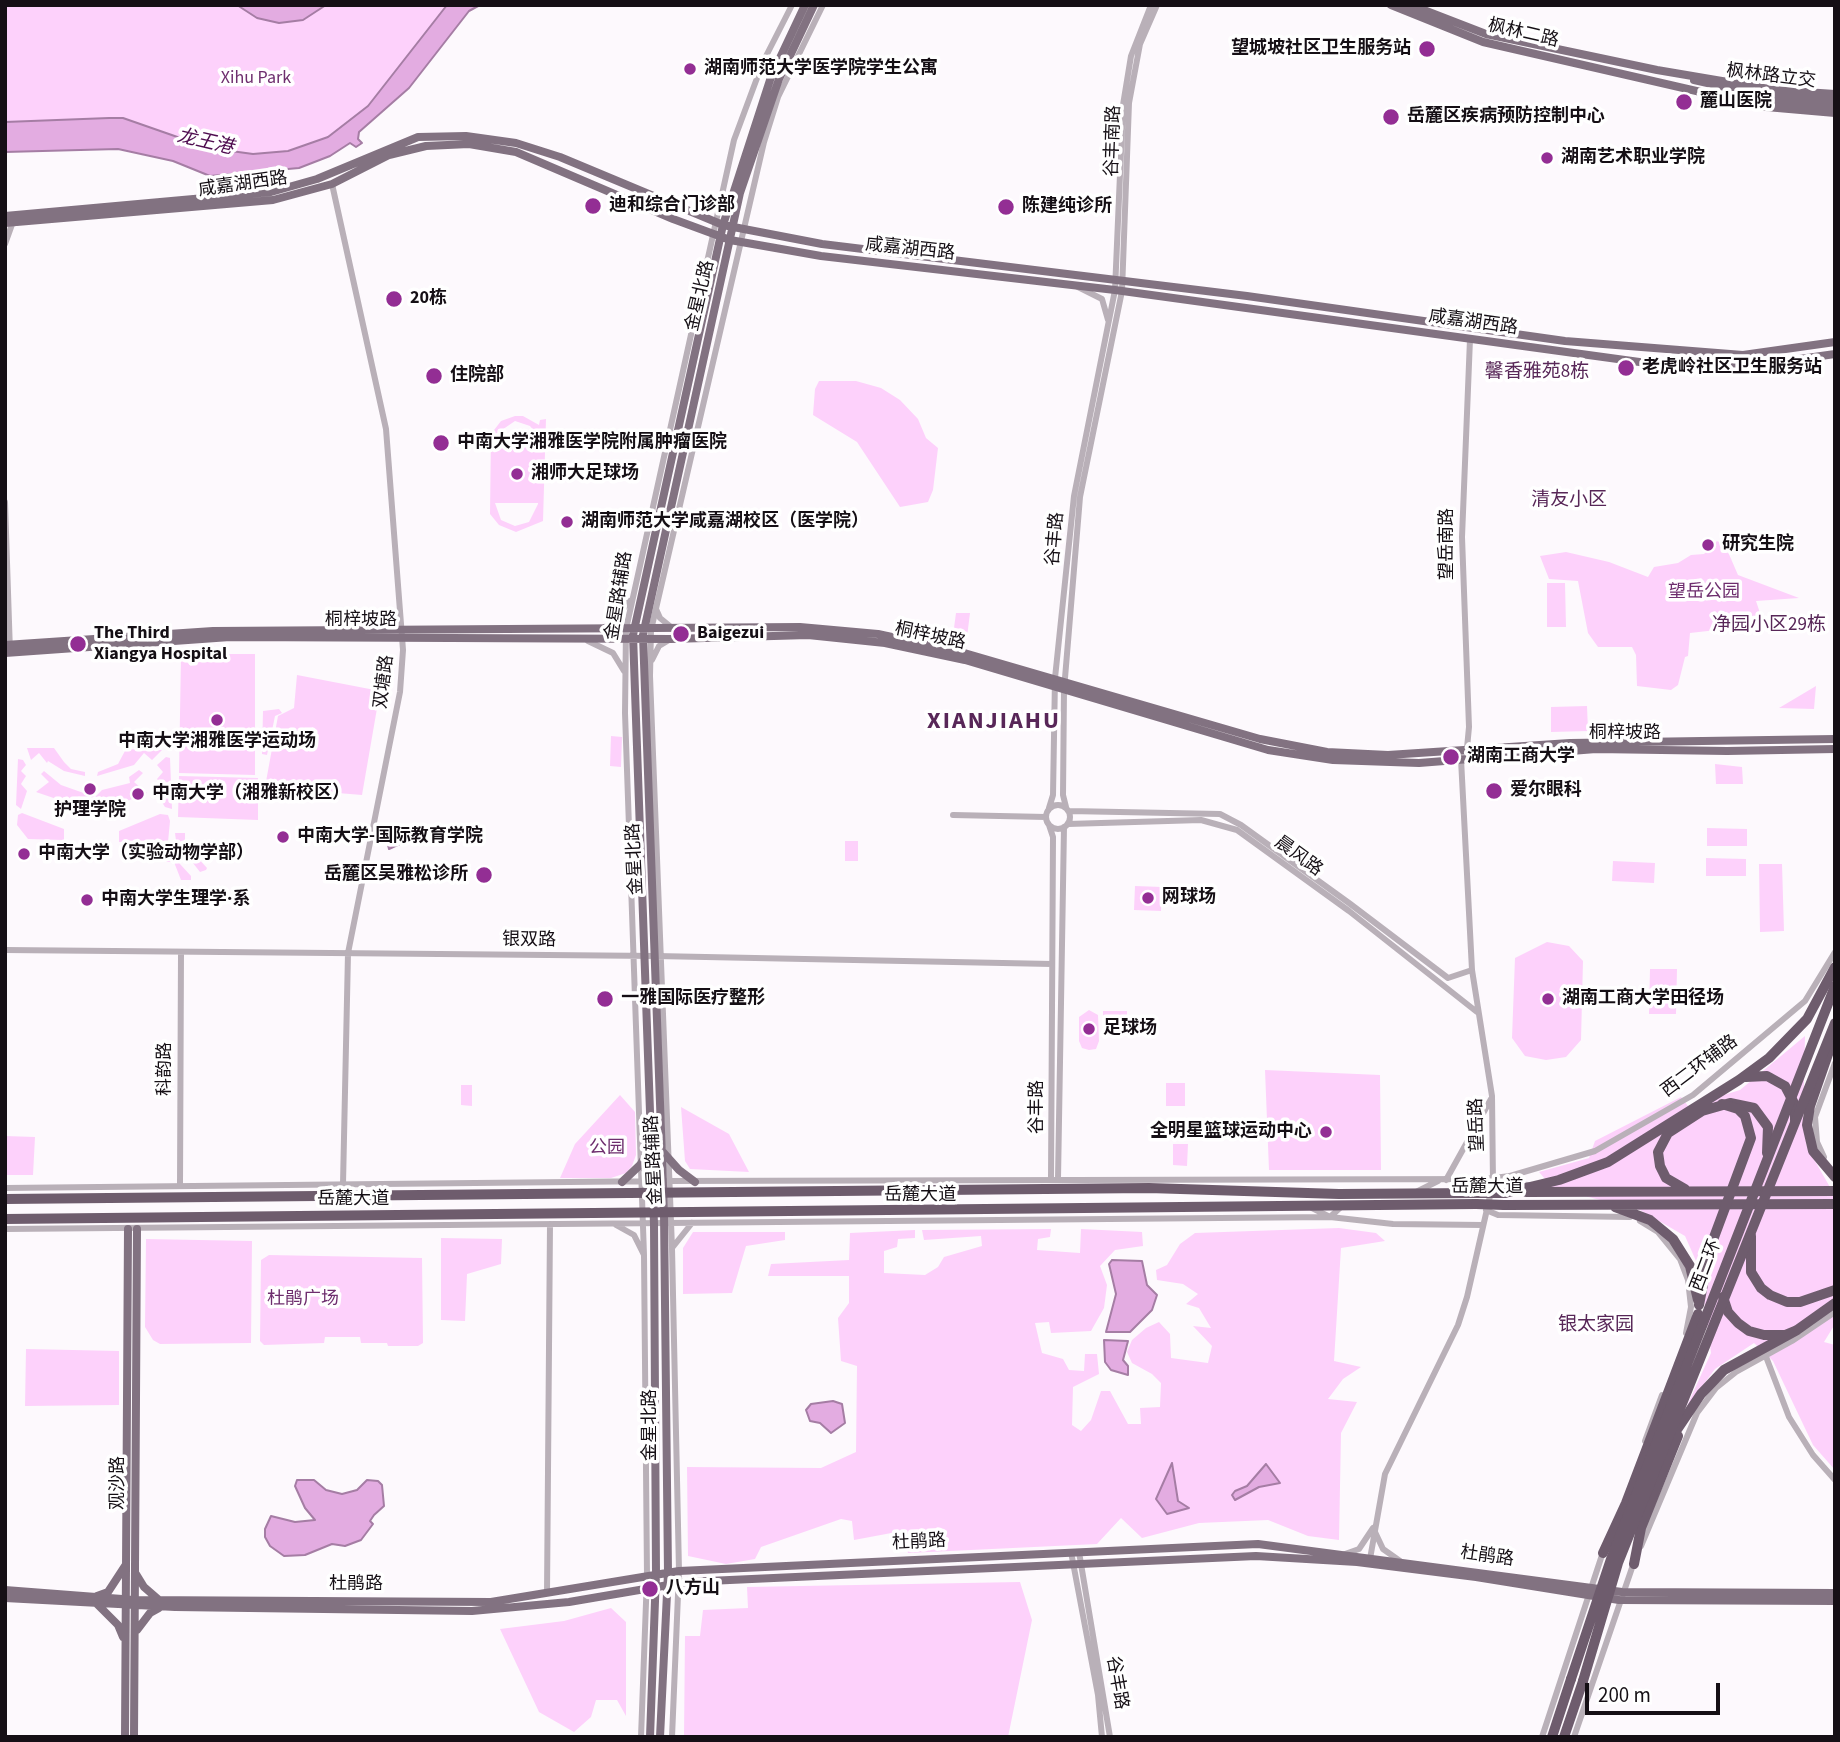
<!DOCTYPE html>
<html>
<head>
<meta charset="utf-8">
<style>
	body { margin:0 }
	#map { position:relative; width:1840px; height:1742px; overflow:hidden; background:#fdf9fd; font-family:"Source Sans 3",sans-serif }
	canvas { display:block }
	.frame { position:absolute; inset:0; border:7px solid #150f15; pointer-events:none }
	.scale { position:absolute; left:1585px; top:1683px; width:135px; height:32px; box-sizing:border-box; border:4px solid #150f15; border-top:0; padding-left:9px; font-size:21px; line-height:24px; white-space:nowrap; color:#150f15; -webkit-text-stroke:5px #fff; paint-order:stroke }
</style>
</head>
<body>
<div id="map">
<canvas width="1840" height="1742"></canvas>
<div class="frame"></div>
<div class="scale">200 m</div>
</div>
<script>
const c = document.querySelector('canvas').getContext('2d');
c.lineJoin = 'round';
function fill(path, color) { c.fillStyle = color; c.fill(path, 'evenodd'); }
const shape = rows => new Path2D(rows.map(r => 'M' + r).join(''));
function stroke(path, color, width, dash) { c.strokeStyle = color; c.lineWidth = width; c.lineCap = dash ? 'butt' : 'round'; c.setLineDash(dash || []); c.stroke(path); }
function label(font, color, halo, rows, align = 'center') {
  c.font = font + ' "Source Sans 3","Noto Sans SC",sans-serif'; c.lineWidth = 7; c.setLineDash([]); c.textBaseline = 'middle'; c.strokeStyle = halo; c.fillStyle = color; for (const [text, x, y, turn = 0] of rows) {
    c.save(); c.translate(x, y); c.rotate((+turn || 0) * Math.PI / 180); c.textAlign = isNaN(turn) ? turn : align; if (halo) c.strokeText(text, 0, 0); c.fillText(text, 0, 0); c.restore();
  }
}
fill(shape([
	[5,5,447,5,368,105,349,122,328,137,288,151,254,154,209,148,109,118,5,122],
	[819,381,856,381,881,388,900,400,918,419,926,438,938,448,933,490,928,502,900,507,857,442,813,415,815,389],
	[515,416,523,416,539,425,540,420,546,419,543,521,516,532,499,525,490,514,491,434,501,421],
	[515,421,530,426,538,436,539,445,496,444,496,434],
	[495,503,538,503,538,504,529,522,515,526,501,520],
	[1717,541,1725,545,1738,575,1799,598,1756,601,1761,616,1752,626,1690,633,1688,656,1685,657,1678,685,1671,690,1637,686,1636,655,1632,647,1598,647,1588,633,1578,581,1549,579,1540,556,1566,552,1609,562,1648,577,1654,567,1678,563,1691,555,1704,554],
	[1547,583,1565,583,1566,627,1547,627],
	[956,613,970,613,966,645,952,643],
	[206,654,255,654,255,775,179,773,181,656,191,666],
	[297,675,380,691,362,795,265,787,278,716,294,708],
	[1816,686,1814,709,1779,708],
	[1587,706,1588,731,1551,732,1551,707],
	[279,709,282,713,275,716,267,755,262,754,263,711],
	[611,736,622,737,621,767,610,766],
	[27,748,54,748,64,762,71,769,85,772,85,776,64,771,48,761,47,763,39,753,31,760],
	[126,749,162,750,152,760,144,753,134,765,97,776,98,772,118,764],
	[166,757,170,758,172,809,165,807,156,793,163,786,157,779,163,772,157,765],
	[18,759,23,760,26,765,21,771,26,776,21,784,27,791,21,809,16,805],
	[1715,764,1742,767,1743,784,1716,784],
	[139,770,143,773,134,782,147,793,117,805,77,806,36,792,49,782,41,774,44,771,61,785,95,797,102,790,130,783,129,777],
	[179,776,258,778,258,820,178,817],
	[22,813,64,829,64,840,28,839,17,825,18,815],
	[160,814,168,815,170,821,168,842,119,842,119,831],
	[1707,828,1747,829,1747,846,1707,846],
	[175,833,185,833,185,844,207,868,206,870,200,872,182,849,177,848],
	[845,841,858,841,858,861,845,861],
	[150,852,169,852,191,876,191,880,181,880,174,862,152,861],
	[1706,858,1746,859,1746,876,1706,876],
	[1613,861,1655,863,1654,883,1612,881],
	[1759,864,1782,864,1784,931,1760,932],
	[1135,886,1162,887,1161,911,1134,910],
	[1547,942,1569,946,1583,961,1581,1040,1566,1057,1546,1060,1525,1056,1512,1038,1515,958],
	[1650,969,1677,969,1676,1014,1649,1014],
	[1089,1010,1098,1015,1099,1041,1096,1049,1089,1050,1082,1048,1079,1041,1079,1017],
	[1103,1011,1127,1011,1127,1033,1103,1033],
	[1805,1036,1803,1126,1807,1147,1835,1196,1835,1324,1824,1342,1835,1345,1835,1470,1813,1445,1773,1361,1754,1343,1715,1369,1686,1408,1711,1353,1700,1270,1685,1236,1640,1210,1553,1188,1539,1172,1589,1158,1595,1141,1681,1097,1688,1106,1740,1090],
	[1265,1070,1380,1075,1381,1170,1269,1170],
	[1166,1083,1185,1083,1185,1106,1166,1106],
	[461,1085,472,1085,472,1106,461,1105],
	[620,1095,635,1112,636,1155,632,1166,626,1173,611,1178,560,1178,575,1144],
	[681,1107,729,1134,749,1172,690,1169,685,1161],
	[5,1136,35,1137,33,1175,5,1175],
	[1173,1144,1188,1144,1187,1166,1173,1165],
	[1339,1228,1376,1233,1385,1241,1341,1248,1334,1361,1361,1367,1343,1379,1328,1399,1357,1402,1341,1433,1339,1540,1308,1536,1268,1520,1199,1523,1142,1538,1121,1518,1097,1544,908,1553,902,1531,854,1540,852,1521,841,1519,761,1547,755,1559,726,1564,688,1556,687,1467,821,1468,856,1452,857,1366,841,1361,838,1318,849,1303,849,1276,768,1276,771,1264,849,1260,850,1233,915,1230,915,1238,898,1239,897,1247,884,1251,884,1273,925,1275,938,1267,944,1257,982,1246,981,1236,924,1240,922,1230,1051,1229,1050,1237,1038,1239,1037,1250,1080,1253,1081,1229,1142,1232,1143,1246,1115,1250,1100,1266,1107,1285,1104,1308,1091,1331,1051,1333,1049,1322,1035,1323,1042,1353,1063,1359,1069,1370,1084,1371,1085,1354,1097,1354,1099,1374,1073,1387,1072,1425,1081,1431,1091,1420,1101,1391,1110,1391,1128,1424,1141,1424,1140,1408,1160,1407,1161,1383,1152,1374,1132,1363,1127,1352,1132,1340,1146,1328,1159,1322,1170,1334,1171,1358,1208,1363,1212,1346,1193,1326,1211,1328,1199,1308,1186,1304,1198,1294,1183,1284,1157,1280,1156,1270,1167,1265,1180,1244,1195,1233],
	[693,1232,785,1232,785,1240,746,1246,732,1293,683,1294,683,1248],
	[441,1238,502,1239,501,1264,467,1274,465,1321,441,1320],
	[146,1239,252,1241,251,1343,160,1344,153,1340,145,1327],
	[269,1255,422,1258,423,1343,418,1346,388,1346,387,1343,361,1343,360,1337,325,1337,324,1343,264,1345,260,1341,261,1260],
	[26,1349,119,1351,119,1405,25,1406],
	[1020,1582,1032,1620,1008,1737,684,1737,685,1636,700,1636,703,1610,748,1608,747,1587],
	[611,1608,626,1622,626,1716,617,1700,596,1700,591,1717,574,1732,539,1712,500,1629,564,1621]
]), '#fdd1fb');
const water = shape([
	[237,5,326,5,303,20,279,23,257,18,237,5],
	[447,5,480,5,469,11,409,88,359,132,358,139,362,143,356,147,350,143,330,156,299,168,210,176,173,161,118,149,5,152,5,122,109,118,123,118,209,148,253,154,288,151,328,137,368,106,447,5],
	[399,836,411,838,411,843,402,843,389,849,387,841,399,836],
	[1112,1260,1142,1261,1147,1285,1157,1295,1152,1310,1130,1332,1106,1332,1116,1294,1109,1264,1112,1260],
	[1104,1340,1128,1341,1123,1360,1128,1366,1128,1375,1111,1370,1105,1362,1104,1340],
	[833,1401,842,1404,845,1423,831,1433,820,1423,810,1421,806,1410,811,1404,833,1401],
	[1172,1463,1178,1501,1189,1508,1167,1514,1156,1499,1172,1463],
	[1266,1464,1280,1483,1259,1487,1235,1500,1232,1495,1235,1491,1247,1486,1266,1464],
	[297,1480,314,1480,326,1490,342,1494,357,1490,367,1480,378,1481,382,1485,384,1506,374,1515,370,1521,373,1524,361,1540,345,1546,332,1544,305,1555,284,1556,270,1546,265,1537,265,1529,271,1516,295,1522,315,1520,305,1508,295,1486,297,1480]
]);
fill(water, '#e3ace1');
stroke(water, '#a57da4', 2);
stroke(shape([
	[332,184,386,429,403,650,400,692,348,953,343,1184],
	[5,244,14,219],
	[1078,287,1102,299,1108,320],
	[5,502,10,652],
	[656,609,660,618,671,627],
	[603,628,613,623,629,601],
	[588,641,613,653,624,671],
	[652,660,659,646,669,640],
	'1046 817a12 12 0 1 1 24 0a12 12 0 1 1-24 0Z',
	[1066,807,1063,795,1064,690,1080,497,1122,291,1129,103,1140,44,1157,5],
	[1049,808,1053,795,1055,678,1074,496,1115,290,1123,105,1131,56,1151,5],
	[1069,811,1220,814,1241,825,1349,903,1448,978,1472,970],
	[953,815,1046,817],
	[1068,824,1201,820,1237,830,1349,911,1477,1012],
	[1049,825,1053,837,1051,1179],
	[5,950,656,956,1052,964],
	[1824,1157,1817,1142,1815,1117,1835,1063],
	[1510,1176,1595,1151,1693,1095,1805,1001,1835,952],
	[1058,1179,1064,827],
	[1446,1180,1491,1099],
	[1479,1181,1528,1185],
	[180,1186,181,952],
	[5,1188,663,1181,1485,1179],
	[1416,1192,1438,1181],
	[1312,1208,1330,1217,1342,1206],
	[1486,1210,1498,1215,1630,1217],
	[1640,1221,1658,1232,1680,1259,1688,1280,1691,1307,1686,1333],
	[616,1225,634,1235,644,1255,647,1576,641,1737],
	[5,1229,1330,1217,1393,1224,1483,1225],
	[672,1248,650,676,651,630,764,142,778,97,823,5],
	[644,1255,625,713,626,629,734,140,763,62,792,5],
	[1765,1354,1789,1417,1813,1455,1835,1480],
	[1645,1441,1662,1395],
	[1375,1532,1383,1549,1400,1561],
	[1641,1546,1697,1413,1716,1388,1736,1372,1792,1341,1835,1312],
	[1071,1552,1098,1695,1102,1737],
	[1079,1552,1110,1737],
	[1345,1554,1359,1549,1373,1528],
	[1370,1559,1385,1474,1458,1325,1467,1297,1493,1183,1492,1096,1472,970,1461,759,1467,748,1469,727,1462,537,1470,339],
	[547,1593,550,1224],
	[672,1737,679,1571,672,1248,692,1223],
	[1542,1737,1604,1549],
	[1574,1737,1634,1562]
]), '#b9b0b8', 6);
stroke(shape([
	[1391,5,1483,42,1766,107,1835,113],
	[1411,5,1486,34,1657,70,1775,90,1835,94],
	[1694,80,1757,94,1835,100],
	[1751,99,1835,106],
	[5,216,271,192,317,179,418,137,466,136,516,143,560,157,723,225,822,244,1247,296,1565,341,1743,355,1835,342],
	[5,223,273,200,332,184,389,155,426,146,469,144,516,152,673,219,730,240,821,256,1115,290,1654,364,1743,367,1835,354],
	[5,645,213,631,800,627,878,634,961,652,1260,739,1327,752,1388,755,1570,743,1835,739],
	[5,653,230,637,671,639,808,635,885,643,965,660,1268,750,1333,760,1419,763,1596,749,1727,751,1835,749],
	[662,1151,679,1170,695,1182],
	[622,1182,640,1165,651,1147],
	[136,1574,144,1587,159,1600],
	[5,1590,135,1600,491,1602,679,1571,1258,1544,1622,1592,1835,1593],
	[97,1596,108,1592,125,1566],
	[5,1598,175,1607,472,1611,569,1602,686,1582,1256,1556,1357,1562,1476,1577,1619,1600,1835,1601],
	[97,1604,118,1625,123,1637],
	[137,1630,150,1613,159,1608],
	[125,1737,128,1229],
	[134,1737,137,1229],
	[650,1737,656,1574,654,1224,633,635,723,225,771,77,805,5],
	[660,1737,668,1573,664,1213,643,635,740,193,779,79,814,5]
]), '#827281', 8);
stroke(shape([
	[1835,1034,1810,1106,1807,1125,1813,1151,1835,1177],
	[1746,1077,1767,1076,1785,1086,1795,1105,1795,1120],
	[1685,1189,1666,1178,1660,1166,1658,1152,1668,1133,1702,1111,1730,1103,1754,1108,1768,1127,1767,1153],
	[1526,1192,1835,1191],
	[1505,1193,1559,1180,1608,1162,1739,1080,1769,1058,1807,1019,1835,967],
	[5,1199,1149,1188,1339,1194,1476,1193],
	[1504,1205,1835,1204],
	[1615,1207,1650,1220,1673,1239,1690,1266,1698,1300],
	[5,1219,1476,1204],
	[1751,1236,1751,1272,1761,1288,1770,1295,1787,1302,1800,1302,1835,1290],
	[1723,1297,1728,1312,1738,1323,1749,1331,1764,1335,1785,1335,1797,1330,1835,1303],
	[1668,1443,1701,1394,1724,1370,1797,1330],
	[1603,1553,1626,1503,1698,1314],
	[1634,1564,1641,1528,1678,1436],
	[1552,1737,1571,1679],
	[1564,1737,1583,1681]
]), '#6e5c6d', 10);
stroke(shape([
	[1485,1179,1510,1176]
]), '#b9b0b8', 6);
stroke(shape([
	[1476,1193,1505,1193],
	[1476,1204,1504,1205],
	[1699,1305,1710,1248,1751,1138,1745,1116,1738,1109,1722,1104],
	[1571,1679,1611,1559,1835,986],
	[1583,1681,1618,1563,1835,1023]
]), '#6e5c6d', 10);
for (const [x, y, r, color] of [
	[1427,49,9,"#932e94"],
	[690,69,7,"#932e94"],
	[1684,102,9,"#932e94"],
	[1391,117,9,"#932e94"],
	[1547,158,7,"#932e94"],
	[593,206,9,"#932e94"],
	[1006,207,9,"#932e94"],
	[394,299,9,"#932e94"],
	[1626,368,9,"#932e94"],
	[434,376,9,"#932e94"],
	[441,443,9,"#932e94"],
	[517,474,7,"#932e94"],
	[567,522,7,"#932e94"],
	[1708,545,7,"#932e94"],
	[681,634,9,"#932e94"],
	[78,644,9,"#932e94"],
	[217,720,7,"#932e94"],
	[1451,757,9,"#932e94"],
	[90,789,7,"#932e94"],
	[1494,791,9,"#932e94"],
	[138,794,7,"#932e94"],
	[283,837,7,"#932e94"],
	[24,854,7,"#932e94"],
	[484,875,9,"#932e94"],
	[1148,898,7,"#932e94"],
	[87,900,7,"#932e94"],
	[605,999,9,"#932e94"],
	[1548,999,7,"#932e94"],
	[1089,1029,7,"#932e94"],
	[1326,1132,7,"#932e94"],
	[650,1589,9,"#932e94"]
]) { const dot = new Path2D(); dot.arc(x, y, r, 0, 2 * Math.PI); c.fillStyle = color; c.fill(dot); stroke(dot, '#fff', 2.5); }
label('18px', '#150f15', '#fff', [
	["枫林二路",1523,34,13],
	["枫林路立交",1771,77,7],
	["谷丰南路",1114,141,-88],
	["咸嘉湖西路",243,185,-8],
	["咸嘉湖西路",910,250,6],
	["金星北路",701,296,-77],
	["咸嘉湖西路",1473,323,8],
	["谷丰路",1056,539,-85],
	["望岳南路",1448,544,-90],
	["金星路辅路",620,596,-81],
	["桐梓坡路",361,621],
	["桐梓坡路",930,637,12],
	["双塘路",385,682,-83],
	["桐梓坡路",1625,734],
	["晨风路",1298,857,36],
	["金星北路",636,859,-93],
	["银双路",529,941,1],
	["西二环辅路",1700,1067,-37],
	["科韵路",166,1069,-90],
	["谷丰路",1038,1107,-90],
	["望岳路",1478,1125,-92],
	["金星路辅路",655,1160,-93],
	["岳麓大道",1487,1188],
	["岳麓大道",920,1196],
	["岳麓大道",353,1200],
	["西二环",1707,1266,-69],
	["金星北路",651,1425,-90],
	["观沙路",119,1483,-90],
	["杜鹃路",919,1543,-3],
	["杜鹃路",1487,1557,8],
	["杜鹃路",356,1585],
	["谷丰路",1116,1683,80]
]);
label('bold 18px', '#150f15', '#fff', [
	["望城坡社区卫生服务站",1411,49,"right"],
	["湖南师范大学医学院学生公寓",704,69],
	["麓山医院",1700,102],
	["岳麓区疾病预防控制中心",1407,117],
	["湖南艺术职业学院",1561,158],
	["迪和综合门诊部",609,206],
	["陈建纯诊所",1022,207],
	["20栋",410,299],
	["老虎岭社区卫生服务站",1642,368],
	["住院部",450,376],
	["中南大学湘雅医学院附属肿瘤医院",457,443],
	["湘师大足球场",531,474],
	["湖南师范大学咸嘉湖校区（医学院）",581,522],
	["研究生院",1722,545],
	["The Third",94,634],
	["Xiangya Hospital",94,655],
	["Baigezui",697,634],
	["中南大学湘雅医学运动场",217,742,"center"],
	["湖南工商大学",1467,757],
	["爱尔眼科",1510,791],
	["中南大学（湘雅新校区）",152,794],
	["护理学院",90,811,"center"],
	["中南大学-国际教育学院",297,837],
	["中南大学（实验动物学部）",38,854],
	["岳麓区吴雅松诊所",468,875,"right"],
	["网球场",1162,898],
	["中南大学生理学·系",101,900],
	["一雅国际医疗整形",621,999],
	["湖南工商大学田径场",1562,999],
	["足球场",1103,1029],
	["全明星篮球运动中心",1312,1132,"right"],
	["八方山",666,1589]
], 'left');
label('18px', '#6e2e6e', '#fff', [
	["Xihu Park",256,79],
	["望岳公园",1704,593],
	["公园",607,1149],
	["杜鹃广场",303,1300]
]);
label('italic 19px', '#4e0c4f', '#fff', [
	["龙王港",205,143,13]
]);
label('19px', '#582758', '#fff', [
	["馨香雅苑8栋",1537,373],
	["清友小区",1569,501],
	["净园小区29栋",1769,626],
	["银太家园",1596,1326]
]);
c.letterSpacing = '2px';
label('bold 24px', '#582758', '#fff', [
	["XIANJIAHU",994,723]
]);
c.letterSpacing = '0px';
</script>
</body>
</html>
